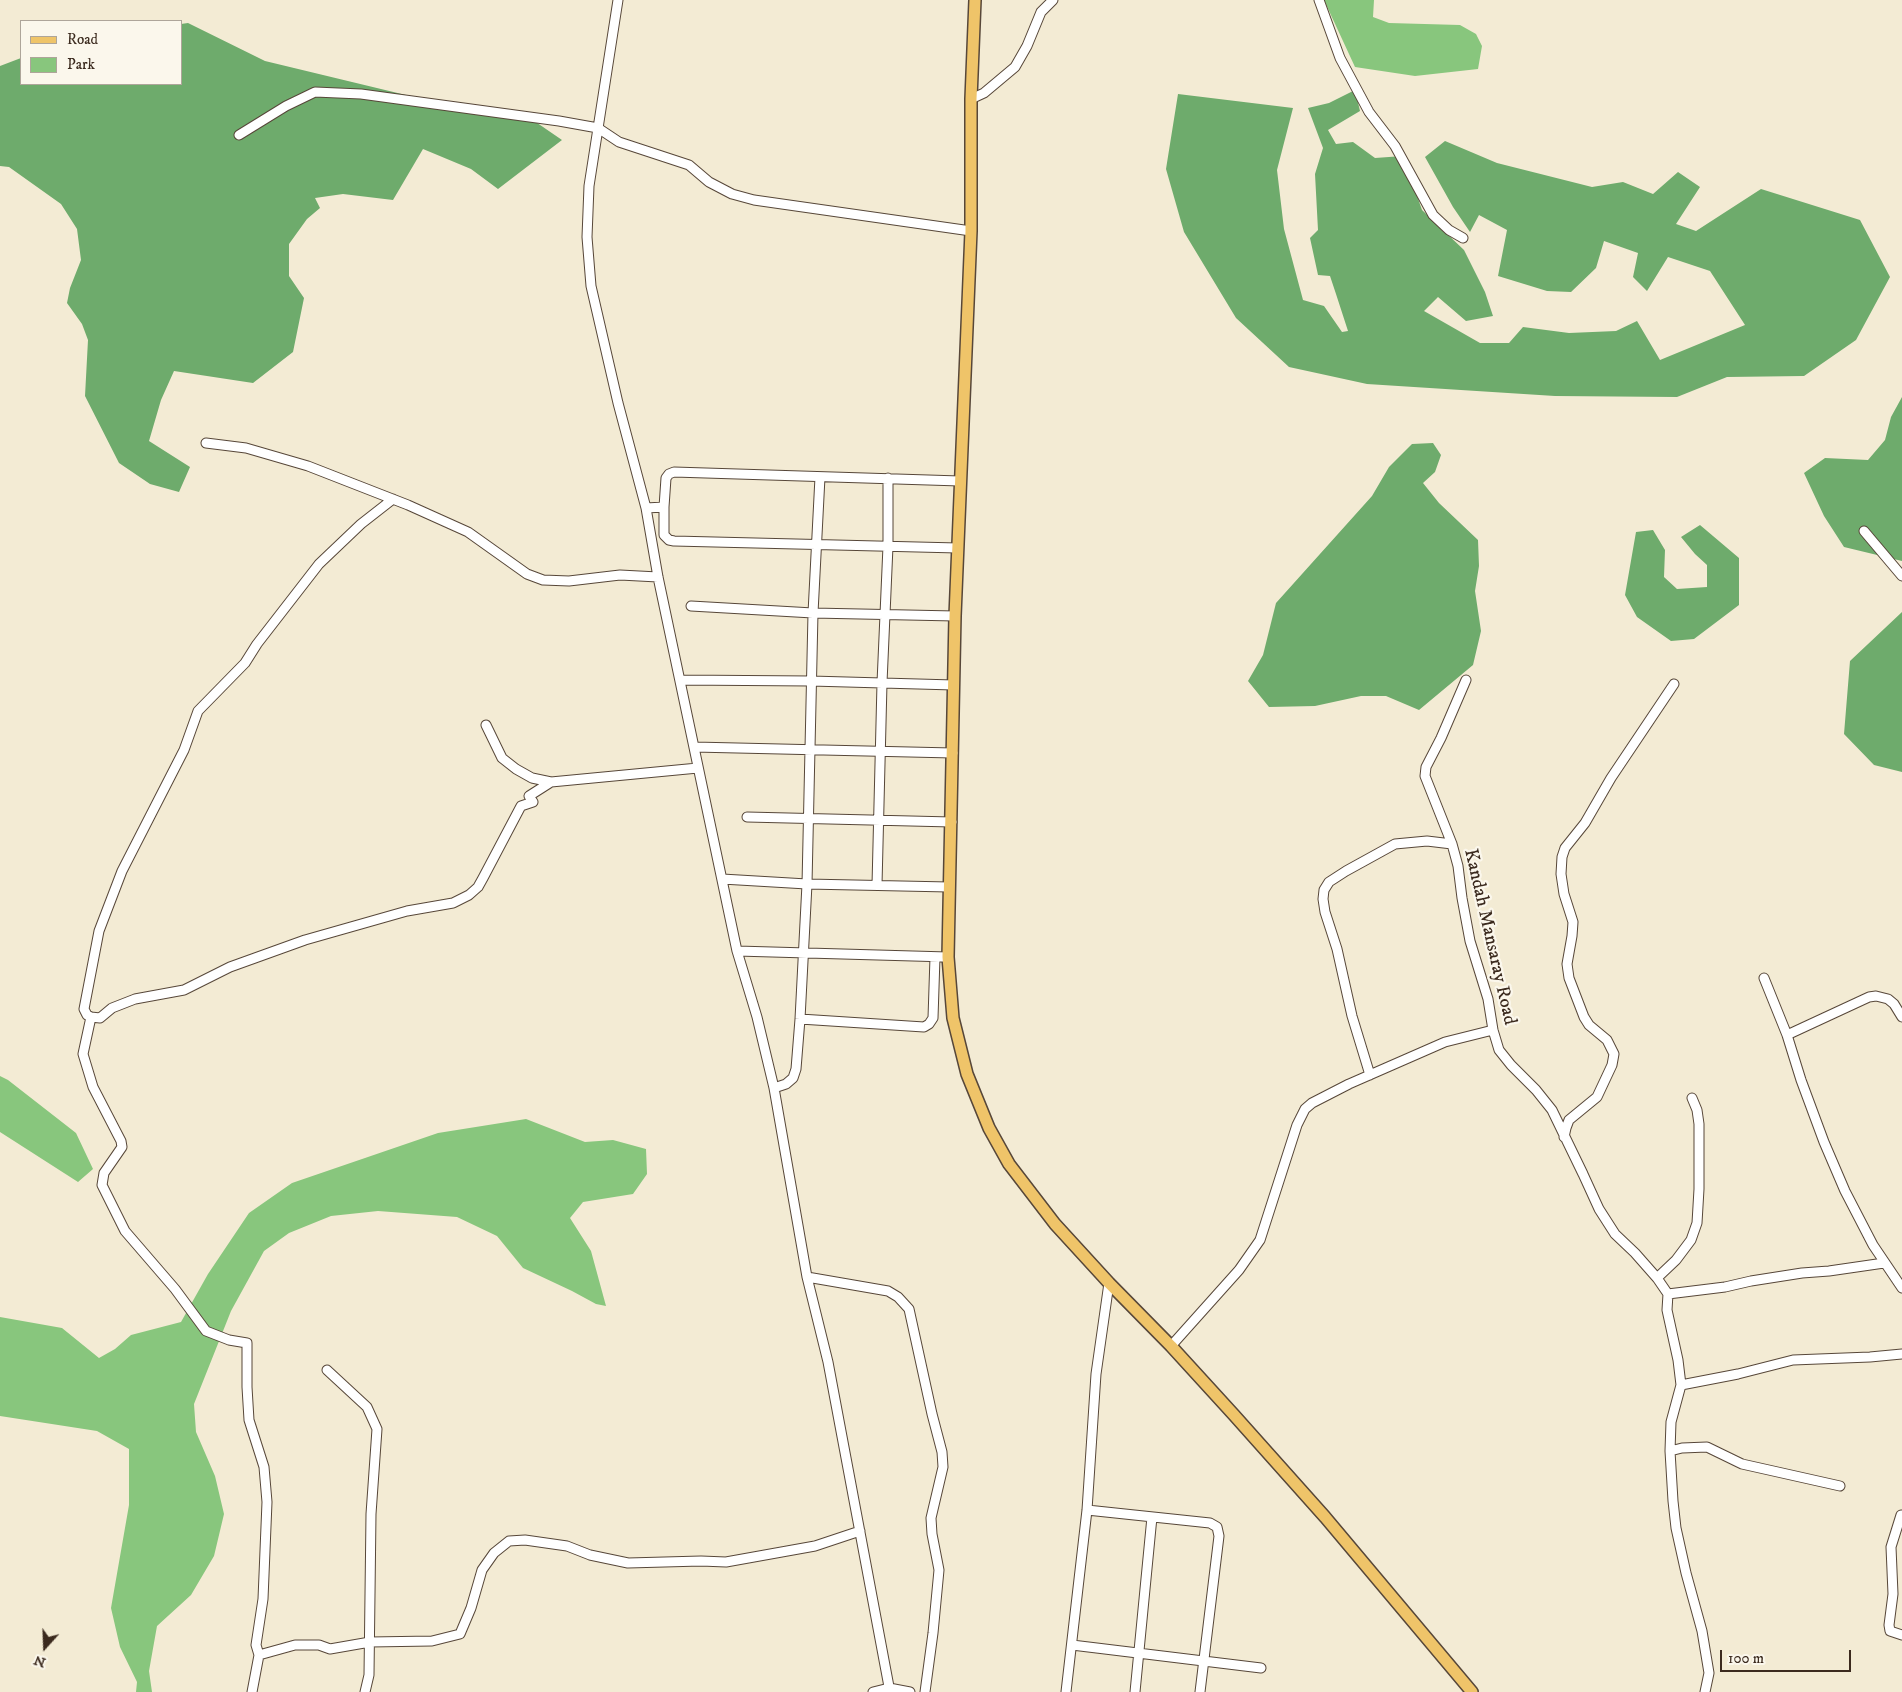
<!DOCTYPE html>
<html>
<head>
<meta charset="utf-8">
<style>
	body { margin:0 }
	#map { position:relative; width:1902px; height:1692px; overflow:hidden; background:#f3ebd4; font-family:"IM FELL DW Pica",serif }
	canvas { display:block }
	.legend { position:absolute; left:20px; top:20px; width:162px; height:65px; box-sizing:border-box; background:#fbf7ec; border:1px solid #aea59a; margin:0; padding:6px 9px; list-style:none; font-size:15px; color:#3b2a1e }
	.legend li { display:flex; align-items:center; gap:10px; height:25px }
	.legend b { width:25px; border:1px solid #aea59a }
	.north { position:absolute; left:20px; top:1622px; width:50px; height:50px; -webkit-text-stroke:4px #fbf7ec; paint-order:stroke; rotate:200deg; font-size:14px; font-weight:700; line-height:20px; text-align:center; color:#3b2a1e }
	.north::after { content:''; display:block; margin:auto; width:18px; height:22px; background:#3b2a1e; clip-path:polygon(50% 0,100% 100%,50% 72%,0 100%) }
	.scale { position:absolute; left:1720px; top:1650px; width:131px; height:22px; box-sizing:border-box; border:2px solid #3b2a1e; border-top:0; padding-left:6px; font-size:15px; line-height:18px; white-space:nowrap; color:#3b2a1e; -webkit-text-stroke:4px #fbf7ec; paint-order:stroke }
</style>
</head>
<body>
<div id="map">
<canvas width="1902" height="1692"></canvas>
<ul class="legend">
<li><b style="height:6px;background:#efc469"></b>Road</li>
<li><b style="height:14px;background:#88c67d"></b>Park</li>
</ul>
<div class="north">N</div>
<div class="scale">100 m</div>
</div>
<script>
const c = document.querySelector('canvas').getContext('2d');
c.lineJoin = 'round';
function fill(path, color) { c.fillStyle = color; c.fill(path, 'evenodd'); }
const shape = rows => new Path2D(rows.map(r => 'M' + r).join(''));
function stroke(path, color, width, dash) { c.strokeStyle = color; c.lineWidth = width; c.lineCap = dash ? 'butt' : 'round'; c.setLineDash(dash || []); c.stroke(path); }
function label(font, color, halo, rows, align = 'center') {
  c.font = font + ' "IM FELL DW Pica",serif'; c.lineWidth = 4.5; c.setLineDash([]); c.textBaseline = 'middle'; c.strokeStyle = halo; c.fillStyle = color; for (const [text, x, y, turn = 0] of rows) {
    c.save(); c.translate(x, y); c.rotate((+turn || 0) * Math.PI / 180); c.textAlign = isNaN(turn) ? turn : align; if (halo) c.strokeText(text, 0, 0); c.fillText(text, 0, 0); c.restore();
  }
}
fill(shape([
	[1324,0,1374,0,1373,17,1389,23,1460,25,1476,34,1482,46,1478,69,1415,76,1355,67],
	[0,1076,8,1080,76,1133,93,1169,78,1182,0,1132],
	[526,1119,585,1142,613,1140,646,1149,647,1174,633,1194,583,1202,570,1218,591,1251,606,1306,596,1304,572,1291,523,1268,497,1236,457,1217,378,1211,331,1216,289,1233,264,1251,231,1311,194,1404,196,1432,215,1476,224,1514,214,1556,191,1595,157,1626,149,1671,152,1692,136,1692,137,1682,120,1647,111,1608,129,1505,129,1449,97,1431,0,1416,0,1317,62,1328,99,1358,115,1349,131,1335,181,1322,208,1274,249,1213,292,1183,438,1133]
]), '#88c67d');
fill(shape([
	[188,23,265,61,468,110,527,116,562,140,498,189,471,169,423,149,393,200,343,194,315,198,320,208,307,219,289,244,289,276,304,298,293,352,253,383,174,371,161,400,149,441,190,467,179,492,150,484,119,463,85,396,88,340,82,324,67,303,70,288,81,260,77,229,61,204,9,167,0,166,0,66,21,58,21,84,181,84,181,24],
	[1355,90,1360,111,1328,130,1336,144,1353,142,1375,158,1403,156,1422,210,1464,250,1485,292,1493,316,1466,321,1438,297,1424,311,1480,343,1509,343,1523,327,1569,333,1616,331,1637,321,1660,360,1745,325,1710,271,1668,257,1647,291,1633,277,1638,253,1604,241,1596,268,1571,292,1547,291,1498,276,1507,230,1479,215,1470,232,1453,207,1425,157,1445,141,1497,163,1592,187,1623,182,1653,194,1678,172,1700,187,1676,224,1696,231,1761,189,1860,220,1890,277,1856,340,1804,376,1727,377,1677,397,1555,396,1367,384,1289,367,1236,318,1184,232,1166,169,1178,94,1293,108,1277,170,1284,229,1303,300,1324,306,1342,332,1348,331,1336,294,1330,276,1318,275,1310,238,1318,230,1315,174,1323,148,1308,108,1329,103],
	[1902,397,1902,561,1844,547,1824,516,1804,473,1825,458,1868,460,1885,440,1891,417],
	[1433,443,1441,455,1435,472,1423,483,1439,503,1478,540,1479,566,1475,591,1481,631,1473,665,1419,710,1386,696,1361,696,1315,706,1269,707,1248,681,1263,655,1276,603,1372,496,1389,467,1412,444],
	[1700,525,1739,558,1739,605,1694,639,1671,641,1637,617,1625,595,1636,532,1653,530,1665,550,1664,577,1677,589,1707,587,1707,565,1695,554,1681,537],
	[1902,612,1902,772,1874,765,1844,734,1850,661]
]), '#6eab6c');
const minor = shape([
	[618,0,589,186,587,237,591,286,618,403,646,508,658,577,737,951,757,1017,774,1088,807,1277,828,1362,890,1692],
	[1319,0,1340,58,1369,112,1395,146,1433,215,1449,230,1463,238],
	[971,99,984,93,1015,67,1027,46,1041,12,1053,0],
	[239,135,286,106,315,92,361,94,559,121,598,128,619,142,689,165,709,182,732,194,754,200,971,231],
	[206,443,246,448,308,466,408,505,468,532,527,574,543,580,569,581,620,575,658,577],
	[393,499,361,524,319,564,257,644,245,663,198,711,184,750,122,871,99,931,84,1009,87,1015,91,1017,100,1018,112,1008,135,999,184,990,230,967,305,940,407,911,453,903,469,895,478,887,483,878,521,806,533,802,529,796,551,782],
	[664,507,664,535,669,540,674,541,958,548],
	[646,508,664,507,666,478,669,474,674,472,960,481],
	[1864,531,1902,576],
	[691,606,813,613,955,616],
	[680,680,811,681,954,685],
	[1466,680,1441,738,1426,767,1425,776,1452,844,1458,866,1462,898,1470,941,1488,999,1493,1030,1499,1050,1511,1065,1536,1090,1552,1110,1583,1174,1599,1209,1615,1234,1635,1253,1657,1278,1668,1294,1667,1310,1678,1360,1681,1385,1671,1422,1670,1451,1673,1501,1676,1528,1686,1573,1702,1631,1709,1673,1705,1692],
	[486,725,502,758,516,769,532,778,551,782,698,768],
	[694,747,953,753],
	[747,817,952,822],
	[722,879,807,884,949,887],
	[877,885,882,683,888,546,888,478],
	[737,951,948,957],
	[1764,978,1787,1035,1801,1080,1824,1142,1845,1191,1873,1245,1902,1288],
	[91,1017,83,1054,93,1087,121,1141,122,1147,104,1173,102,1185,125,1231,175,1289,206,1331,229,1340,247,1343,247,1387,249,1420,264,1467,267,1502,263,1599,256,1645,259,1655,252,1692],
	[800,1019,924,1027,929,1024,933,1018,935,957],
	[1787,1035,1869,997,1876,996,1888,999,1894,1004,1902,1017],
	[1370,1075,1352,1016,1337,949,1325,912,1323,899,1324,890,1329,882,1346,871,1395,844,1427,841,1452,844],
	[774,1088,786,1084,793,1078,796,1069,800,1019,807,884,813,613,820,477],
	[1564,1137,1566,1128,1569,1120,1597,1097,1612,1065,1614,1054,1607,1040,1589,1025,1584,1017,1569,978,1567,964,1572,936,1573,922,1564,894,1561,874,1562,857,1565,848,1585,823,1611,778,1674,684],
	[807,1277,888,1291,898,1297,909,1309,932,1414,942,1452,943,1467,931,1518,932,1534,939,1570,933,1633,925,1692],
	[1657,1278,1676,1260,1691,1240,1697,1223,1699,1189,1699,1124,1697,1110,1692,1098],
	[1668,1294,1725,1287,1751,1281,1802,1273,1829,1271,1884,1263],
	[1171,1346,1239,1270,1260,1240,1297,1125,1305,1109,1312,1103,1349,1084,1445,1042,1493,1030],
	[327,1370,367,1407,377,1429,371,1514,369,1675,365,1692],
	[1681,1385,1738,1374,1793,1360,1870,1357,1902,1354],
	[1670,1451,1682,1448,1707,1447,1742,1464,1840,1486],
	[1087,1510,1210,1523,1217,1527,1219,1536,1200,1692],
	[1901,1515,1891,1547,1893,1594,1889,1625,1890,1631,1902,1635],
	[1072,1645,1261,1668],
	[259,1655,295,1645,319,1645,330,1649,370,1642,432,1641,460,1634,471,1608,482,1570,494,1553,509,1541,525,1540,567,1546,590,1555,628,1563,701,1561,726,1562,815,1546,860,1531],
	[873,1692,889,1688,910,1692],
	[1066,1692,1087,1510,1096,1374,1109,1283],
	[1135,1692,1152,1517]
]);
const major = shape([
	[975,0,971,99,971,231,955,616,948,957,953,1018,967,1074,989,1128,1009,1164,1055,1224,1109,1283,1171,1346,1234,1415,1325,1517,1472,1692]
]);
stroke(minor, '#574739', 11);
stroke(major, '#574739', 14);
stroke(minor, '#fff', 9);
stroke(major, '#efc469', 11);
label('19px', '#3b2a1e', '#fbf7ec', [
	["Kandah Mansaray Road",1489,937,77]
]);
</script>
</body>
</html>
